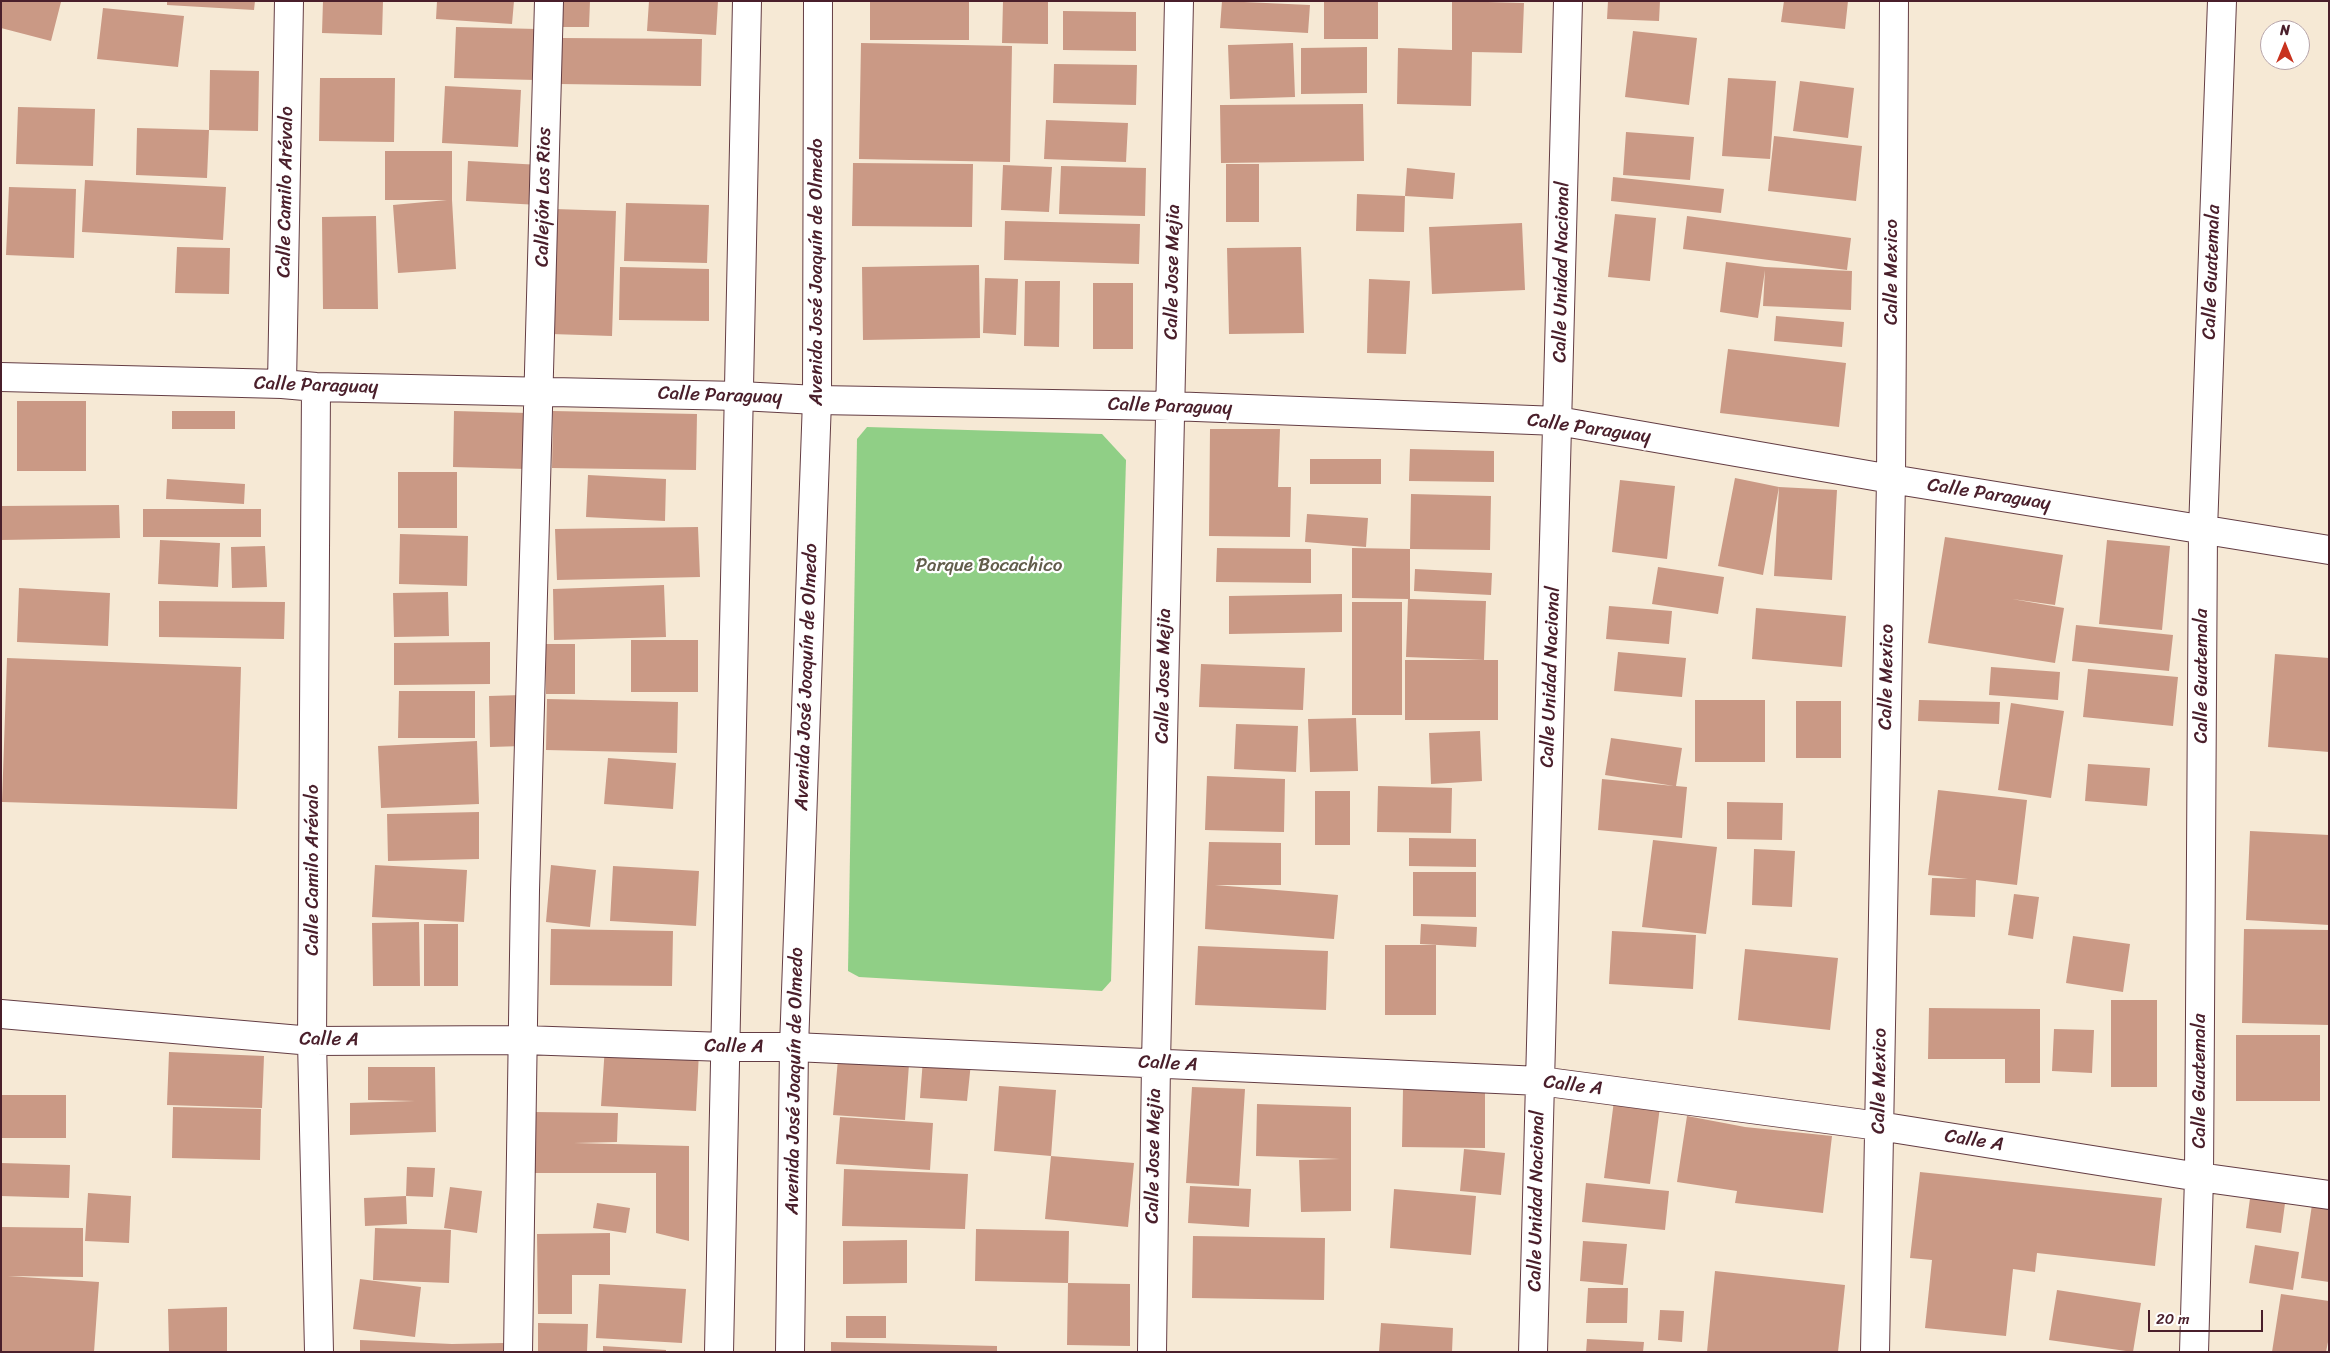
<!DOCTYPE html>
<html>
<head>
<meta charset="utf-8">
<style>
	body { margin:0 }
	#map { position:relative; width:2330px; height:1353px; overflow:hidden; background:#f6e9d5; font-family:Sriracha,sans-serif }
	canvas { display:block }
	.frame { position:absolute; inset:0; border:2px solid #4a1f2b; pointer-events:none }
	.north { position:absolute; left:2260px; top:20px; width:50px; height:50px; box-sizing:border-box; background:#fff; border:1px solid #b7a5aa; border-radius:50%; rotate:0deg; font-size:14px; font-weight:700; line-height:20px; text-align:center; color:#4a1f2b }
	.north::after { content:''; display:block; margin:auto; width:18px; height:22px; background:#c8321e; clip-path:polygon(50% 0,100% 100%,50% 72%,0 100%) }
	.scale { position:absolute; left:2148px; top:1310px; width:115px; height:22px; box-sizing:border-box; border:2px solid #4a1f2b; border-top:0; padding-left:6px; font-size:15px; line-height:18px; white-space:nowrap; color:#4a1f2b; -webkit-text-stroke:4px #fff; paint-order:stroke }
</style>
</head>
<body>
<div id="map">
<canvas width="2330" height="1353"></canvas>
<div class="frame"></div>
<div class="north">N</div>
<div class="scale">20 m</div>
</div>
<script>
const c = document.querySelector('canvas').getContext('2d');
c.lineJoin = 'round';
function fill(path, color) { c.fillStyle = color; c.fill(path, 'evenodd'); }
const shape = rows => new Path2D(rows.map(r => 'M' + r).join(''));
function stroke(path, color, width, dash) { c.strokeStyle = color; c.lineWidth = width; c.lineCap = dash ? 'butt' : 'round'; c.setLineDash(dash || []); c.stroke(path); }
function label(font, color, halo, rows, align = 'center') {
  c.font = font + ' Sriracha,sans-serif'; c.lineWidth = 4.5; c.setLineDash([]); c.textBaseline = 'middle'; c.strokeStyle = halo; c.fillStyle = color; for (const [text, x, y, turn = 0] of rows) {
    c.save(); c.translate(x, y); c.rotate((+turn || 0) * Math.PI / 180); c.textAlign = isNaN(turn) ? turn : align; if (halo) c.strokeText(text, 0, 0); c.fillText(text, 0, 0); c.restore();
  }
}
fill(shape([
	[867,427,1102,434,1126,460,1111,981,1102,991,859,977,848,971,857,439]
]), '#90cf86');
fill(shape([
	[1,1,61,2,51,41,1,28],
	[167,1,255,1,254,10,167,5],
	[323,1,383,1,382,35,322,33],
	[437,1,514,1,512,24,436,19],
	[563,1,590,1,589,27,562,27],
	[649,1,718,1,716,35,647,31],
	[870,1,969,1,969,40,870,40],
	[1003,1,1048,1,1048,44,1002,43],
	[1222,1,1310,5,1308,33,1220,28],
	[1324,1,1378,1,1378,39,1324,39],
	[1452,1,1524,3,1522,53,1472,52,1471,106,1397,104,1398,48,1452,50],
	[1608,1,1660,1,1659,21,1607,19],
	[1784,1,1848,1,1845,29,1781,22],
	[103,8,184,16,178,67,97,59],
	[1063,11,1136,12,1136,51,1063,50],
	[456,27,537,29,536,80,454,78],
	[1633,31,1697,38,1689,105,1625,97],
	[561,38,702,39,701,86,560,84],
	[861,43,1012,46,1010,162,859,159],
	[1293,43,1295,97,1230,99,1228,45],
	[1367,47,1367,93,1301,94,1301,48],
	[1054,64,1137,65,1136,105,1053,103],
	[210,70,259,71,258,131,209,130],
	[320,78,395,78,394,142,319,141],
	[1728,78,1776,81,1770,159,1722,156],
	[1800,81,1854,88,1848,138,1793,131],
	[445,86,521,90,518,147,442,143],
	[1363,104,1364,161,1221,163,1220,105],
	[18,107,95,109,93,166,16,164],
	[1046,120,1128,123,1126,162,1044,159],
	[137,128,209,130,207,178,136,175],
	[1626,132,1694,137,1690,180,1623,175],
	[1774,136,1862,146,1856,201,1768,191],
	[385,151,452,151,452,200,456,269,398,273,393,205,447,200,385,200],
	[468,161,541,165,539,205,466,201],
	[853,163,973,164,972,227,852,226],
	[1226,164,1259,164,1259,222,1226,222],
	[1003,165,1052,167,1049,212,1001,210],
	[1061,166,1146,168,1145,216,1059,214],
	[1407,168,1455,173,1453,199,1405,196,1404,232,1356,231,1357,194,1405,196],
	[1613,177,1724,189,1721,213,1611,201],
	[85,180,226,187,223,240,82,232],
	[9,187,76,189,74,258,6,255],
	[626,203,709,205,707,263,624,261],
	[555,209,616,211,612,336,551,334],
	[1615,214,1656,218,1650,281,1608,277],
	[376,216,378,309,323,309,322,217],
	[1687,216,1851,238,1847,270,1683,249],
	[1005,221,1140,224,1139,264,1004,260],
	[1522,223,1525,290,1432,294,1429,227],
	[177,247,230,248,229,294,175,293],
	[1301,247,1304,333,1229,334,1227,248],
	[1726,262,1765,267,1852,271,1851,310,1763,306,1765,270,1758,318,1720,312],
	[979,265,980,338,863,340,862,267],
	[620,267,709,269,709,321,619,320],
	[985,278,1018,279,1016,335,983,333],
	[1369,279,1410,281,1406,354,1367,353],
	[1025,281,1060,281,1059,347,1024,346],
	[1093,283,1133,283,1133,349,1093,349],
	[1776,316,1844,322,1842,347,1774,341],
	[1728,349,1846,363,1839,427,1720,413],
	[17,401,86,401,86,471,17,471],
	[172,411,235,411,235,429,172,429],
	[454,411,528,413,527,469,453,467],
	[553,411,697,414,696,470,552,468],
	[1210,429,1280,429,1278,487,1291,487,1290,537,1209,536],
	[1410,449,1494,451,1494,482,1409,481],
	[1310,459,1381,459,1381,484,1310,484],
	[398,472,457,472,457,528,398,528],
	[588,475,666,479,665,521,586,517],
	[1735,478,1779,487,1763,575,1718,566],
	[167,479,245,484,244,504,166,499],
	[1620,480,1675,486,1667,559,1612,552],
	[1779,487,1837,490,1832,580,1774,576],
	[1411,494,1491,496,1490,550,1410,549,1410,599,1486,601,1484,660,1406,657,1408,599,1352,598,1352,548,1410,549],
	[119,505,120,538,1,540,1,506],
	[143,509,261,509,261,537,143,537],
	[1307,514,1368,518,1366,547,1305,542],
	[698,527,700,577,557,580,555,529],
	[400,534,468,536,467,586,399,584],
	[1945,537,2063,555,2055,605,2012,599,2064,608,2055,663,1928,643],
	[160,540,220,543,218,587,158,584],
	[2107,540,2170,546,2162,630,2099,624],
	[265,546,267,587,232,588,231,547],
	[1217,548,1311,549,1311,583,1216,582],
	[1658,567,1724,577,1718,614,1652,604],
	[1415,569,1492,573,1491,595,1414,591],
	[664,585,666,637,554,640,553,589],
	[19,588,110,593,108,646,17,642],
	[448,592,449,636,394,637,393,593],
	[1342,594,1342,632,1229,634,1229,596],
	[159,601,285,602,284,639,159,637],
	[1352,602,1402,602,1402,715,1352,715],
	[1609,606,1672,611,1669,644,1606,639],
	[1756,608,1846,616,1842,667,1752,659],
	[2076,625,2173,635,2169,671,2072,661],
	[631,640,698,640,698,692,631,692],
	[490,642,490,684,394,685,394,643],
	[546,644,575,644,575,694,546,694],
	[1618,652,1686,658,1682,697,1614,691],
	[2275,654,2329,658,2329,752,2268,747],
	[7,658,241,667,237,809,2,802],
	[1405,660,1498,660,1498,720,1405,720],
	[1201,664,1305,668,1303,710,1199,707],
	[1991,667,2060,672,2058,700,1989,695],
	[2088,669,2178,677,2173,726,2083,717],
	[399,691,475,691,475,738,398,738],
	[522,695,523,746,490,747,489,696],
	[547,699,678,702,677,753,546,750],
	[1695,700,1765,700,1765,762,1695,762],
	[1919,700,2000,702,1999,724,1918,721],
	[1796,701,1841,701,1841,758,1796,758],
	[2011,703,2064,711,2051,798,1998,790],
	[1356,718,1358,771,1310,772,1308,719],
	[1236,724,1298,726,1296,772,1234,769],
	[1480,731,1482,781,1431,784,1429,733],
	[1611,738,1682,748,1676,786,1687,787,1682,838,1598,830,1602,779,1674,786,1605,775],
	[477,741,479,804,381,808,378,746],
	[608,758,676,763,673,809,604,804],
	[2088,764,2150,768,2147,806,2085,801],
	[1207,776,1285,779,1284,832,1205,830],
	[1378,786,1452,788,1451,833,1377,832],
	[1938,790,2027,800,2017,885,1976,880,1975,917,1930,915,1932,878,1968,879,1928,875],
	[1315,791,1350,791,1350,845,1315,845],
	[1727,802,1783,803,1782,840,1727,839],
	[479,812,479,859,388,861,387,814],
	[2250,831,2329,835,2329,925,2246,920],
	[1409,838,1476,839,1476,867,1409,866],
	[1653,840,1717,847,1706,934,1642,927],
	[1209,842,1281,843,1281,885,1215,885,1338,895,1334,939,1205,929],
	[1754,849,1795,851,1792,907,1752,905],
	[375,865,467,870,464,922,372,917],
	[551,865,596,870,590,927,546,922],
	[613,866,699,871,696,926,610,921],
	[1413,872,1476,872,1476,917,1413,916],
	[2014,894,2039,897,2033,939,2008,935],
	[419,922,420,986,373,986,372,923],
	[424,924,458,924,458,986,424,986],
	[1421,924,1477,927,1476,947,1420,944],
	[551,929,673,931,672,986,550,985],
	[2244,929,2329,930,2329,1025,2242,1023],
	[1612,931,1696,935,1693,989,1609,984],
	[2073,936,2130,944,2123,992,2066,983],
	[1385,945,1436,945,1436,1015,1385,1015],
	[1198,946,1328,951,1326,1010,1195,1005],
	[1745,949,1838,958,1830,1030,1738,1020],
	[2111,1000,2157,1000,2157,1087,2111,1087],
	[1929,1008,2040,1009,2040,1083,2005,1083,2005,1059,1928,1059],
	[2054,1029,2094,1030,2092,1073,2052,1071],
	[2236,1035,2320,1035,2320,1101,2236,1101],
	[605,1046,699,1052,696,1111,601,1106],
	[169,1052,264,1056,262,1108,167,1105],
	[838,1059,909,1064,905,1120,833,1115],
	[923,1059,971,1063,967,1101,920,1098],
	[368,1067,435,1067,436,1132,350,1135,350,1103,415,1101,368,1100],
	[999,1086,1056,1090,1051,1156,1134,1163,1128,1227,1045,1219,1051,1156,994,1151],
	[1192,1087,1245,1089,1239,1186,1186,1183],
	[1403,1089,1485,1089,1485,1148,1402,1147],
	[1615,1093,1661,1099,1650,1184,1604,1178],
	[1,1095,66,1095,66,1138,1,1138],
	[1257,1104,1351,1107,1351,1211,1301,1212,1299,1160,1340,1159,1256,1156],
	[173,1107,261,1109,260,1160,172,1158],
	[533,1112,618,1113,617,1142,574,1143,689,1146,689,1241,656,1233,656,1173,534,1173],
	[1687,1116,1745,1127,1832,1136,1823,1213,1735,1203,1737,1191,1677,1182],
	[840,1117,933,1123,930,1170,836,1164],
	[1464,1149,1505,1153,1501,1195,1460,1191],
	[1,1163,70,1165,69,1198,1,1196],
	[407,1167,435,1168,433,1197,406,1196],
	[844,1169,968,1174,965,1229,842,1226],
	[1920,1172,2162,1198,2155,1266,2037,1253,2035,1272,2013,1269,2006,1336,1925,1328,1932,1260,1910,1258],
	[1586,1183,1669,1191,1665,1230,1582,1222],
	[1190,1186,1251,1189,1249,1227,1188,1223],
	[450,1187,482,1191,477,1233,444,1228],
	[1394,1189,1476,1196,1471,1255,1390,1248],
	[2251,1191,2286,1196,2281,1233,2246,1228],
	[88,1193,131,1196,129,1243,85,1241],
	[406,1196,407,1224,365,1226,364,1198],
	[2313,1198,2329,1201,2329,1282,2301,1278],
	[597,1203,630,1208,626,1233,593,1228],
	[1,1227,83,1228,83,1277,8,1276,99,1282,94,1352,1,1352],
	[375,1228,451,1230,449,1283,373,1280],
	[976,1229,1069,1231,1068,1283,1130,1284,1130,1346,1067,1345,1068,1283,975,1281],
	[610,1233,610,1275,572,1275,572,1314,538,1314,537,1234],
	[1193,1236,1325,1238,1324,1300,1192,1298],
	[907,1240,907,1283,843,1284,843,1241],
	[1583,1241,1627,1244,1623,1285,1580,1281],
	[2255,1245,2299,1252,2293,1290,2249,1283],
	[1715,1271,1845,1285,1838,1352,1707,1352],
	[360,1279,421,1287,415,1337,353,1329],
	[599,1284,686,1289,682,1343,596,1338],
	[1588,1288,1628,1288,1627,1323,1586,1323],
	[2057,1290,2141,1303,2133,1352,2049,1340],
	[2281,1294,2329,1301,2329,1337,2326,1352,2272,1352],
	[227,1307,227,1352,169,1352,168,1309],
	[1660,1310,1684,1311,1682,1342,1658,1340],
	[846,1316,886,1316,886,1338,846,1338],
	[538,1323,588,1324,587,1352,538,1352],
	[1381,1323,1453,1328,1452,1352,1379,1352],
	[1587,1339,1644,1342,1643,1352,1586,1352],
	[360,1340,452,1344,504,1343,504,1352,360,1352],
	[831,1342,997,1346,997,1352,831,1352],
	[603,1346,666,1350,666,1352,603,1352]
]), '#ca9985');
const minor = shape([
	[1,377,282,384,316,387,740,396,817,400,1170,406,1558,421,1891,479,2329,550],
	[282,384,289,1],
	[316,387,312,1041,319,1352],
	[1,1014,312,1041,523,1040,725,1047,794,1047,1540,1081,1879,1126,2199,1177,2329,1195],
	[518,1352,525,890,549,1],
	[1152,1352,1156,1063,1179,1],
	[1533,1352,1568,1],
	[1875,1352,1891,479,1894,1],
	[2194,1352,2199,1177,2203,530,2222,1]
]);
const major = shape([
	[719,1352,747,1],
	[790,1352,794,1047,817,400,818,1]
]);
stroke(minor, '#643d44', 30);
stroke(major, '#643d44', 30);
stroke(minor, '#fff', 28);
stroke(major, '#fff', 28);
label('19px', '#4a1f2b', '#fff', [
	["Calle Camilo Arévalo",286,192,-89],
	["Callejón Los Rios",544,197,-89],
	["Avenida José Joaquín de Olmedo",817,272,-90],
	["Calle Jose Mejia",1173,272,-89],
	["Calle Unidad Nacional",1562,272,-89],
	["Calle Mexico",1892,272,-90],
	["Calle Guatemala",2212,272,-88],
	["Calle Paraguay",316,386,2],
	["Calle Paraguay",720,396,2],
	["Calle Paraguay",1170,407,2],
	["Calle Paraguay",1589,429,8],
	["Calle Paraguay",1989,495,9],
	["Calle Jose Mejia",1164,676,-89],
	["Calle Guatemala",2202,676,-90],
	["Avenida José Joaquín de Olmedo",807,677,-88],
	["Calle Unidad Nacional",1551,677,-88],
	["Calle Mexico",1887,677,-89],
	["Calle Camilo Arévalo",313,870,-90],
	["Calle A",329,1040,1],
	["Calle A",734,1047,1],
	["Calle A",1168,1064,3],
	["Avenida José Joaquín de Olmedo",795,1081,-89],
	["Calle Mexico",1880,1081,-89],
	["Calle Guatemala",2200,1081,-90],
	["Calle A",1573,1086,7],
	["Calle A",1974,1141,9],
	["Calle Jose Mejia",1154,1156,-89],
	["Calle Unidad Nacional",1537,1201,-89]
]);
label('19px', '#625d4b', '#fff', [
	["Parque Bocachico",989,566]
]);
</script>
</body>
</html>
